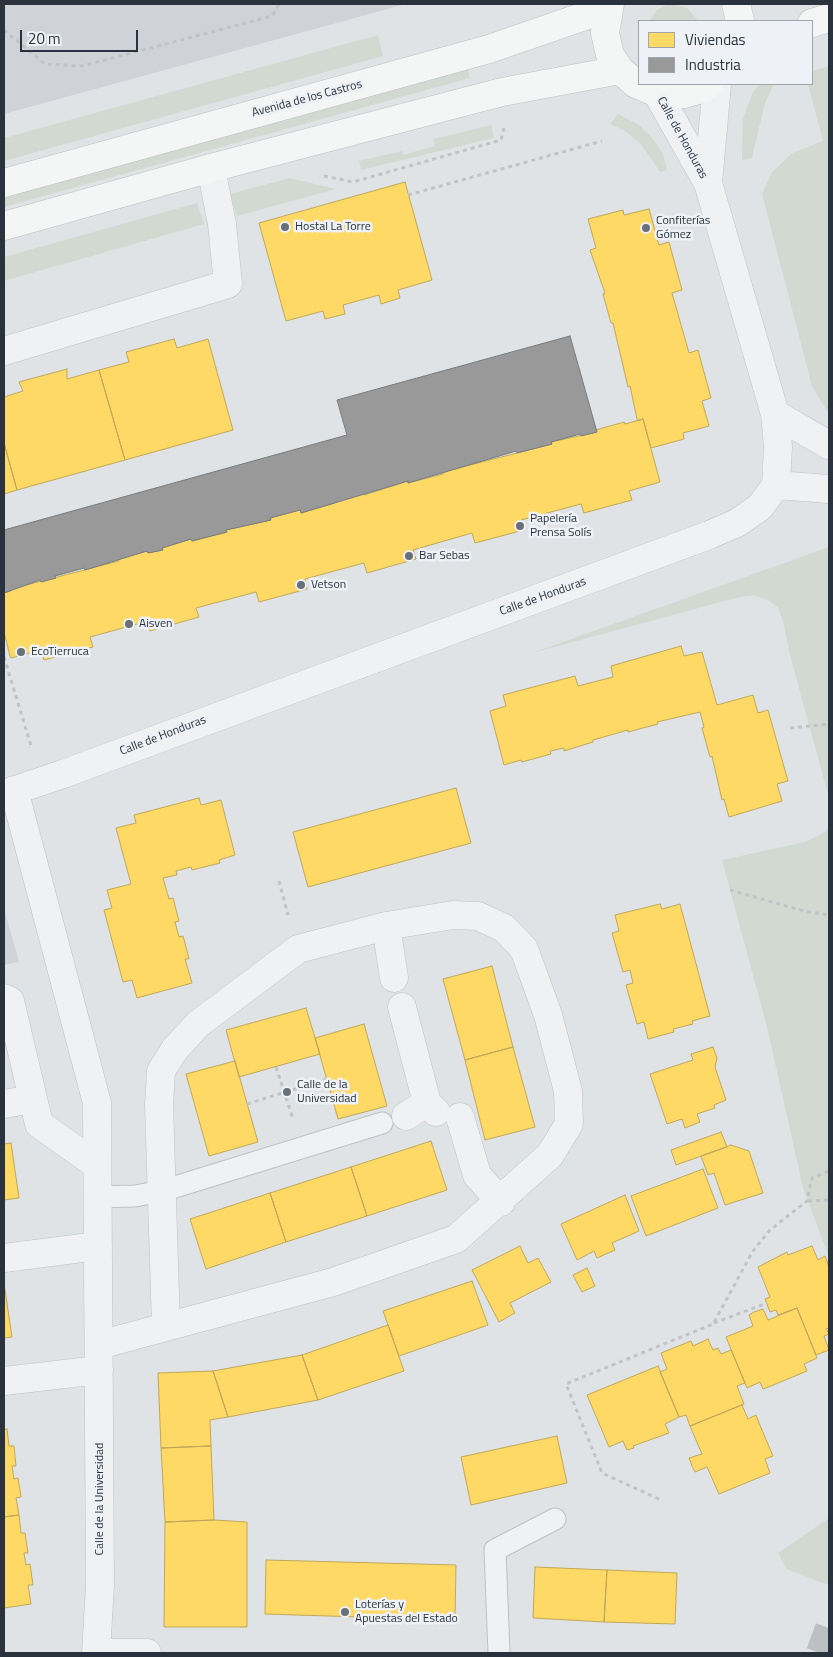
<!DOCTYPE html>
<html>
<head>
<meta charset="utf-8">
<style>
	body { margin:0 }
	#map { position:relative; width:833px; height:1657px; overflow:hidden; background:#e0e3e5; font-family:"Titillium Web",sans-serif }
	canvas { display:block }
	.frame { position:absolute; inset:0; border:5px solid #29323d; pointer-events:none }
	.legend { position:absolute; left:638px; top:20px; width:175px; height:65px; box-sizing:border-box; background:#eef1f5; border:1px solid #9fa5ab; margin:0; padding:6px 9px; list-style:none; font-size:15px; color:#29323d }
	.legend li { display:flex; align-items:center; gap:10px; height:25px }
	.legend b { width:25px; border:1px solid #9fa5ab }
	.scale { position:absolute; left:20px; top:30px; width:118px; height:22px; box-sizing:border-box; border:2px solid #29323d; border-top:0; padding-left:6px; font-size:15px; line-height:18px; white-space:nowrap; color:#29323d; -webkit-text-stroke:4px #eef1f5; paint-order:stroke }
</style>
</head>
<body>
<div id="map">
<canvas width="833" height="1657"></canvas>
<div class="frame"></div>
<ul class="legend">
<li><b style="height:14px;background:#ffd966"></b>Viviendas</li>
<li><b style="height:14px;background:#999"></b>Industria</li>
</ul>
<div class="scale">20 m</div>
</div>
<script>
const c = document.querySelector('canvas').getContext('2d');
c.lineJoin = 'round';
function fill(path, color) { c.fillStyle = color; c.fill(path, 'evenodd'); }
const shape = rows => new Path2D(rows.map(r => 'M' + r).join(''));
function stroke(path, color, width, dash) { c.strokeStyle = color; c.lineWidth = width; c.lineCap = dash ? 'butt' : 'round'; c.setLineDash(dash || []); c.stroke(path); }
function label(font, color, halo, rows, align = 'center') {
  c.font = font + ' "Titillium Web",sans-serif'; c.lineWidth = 5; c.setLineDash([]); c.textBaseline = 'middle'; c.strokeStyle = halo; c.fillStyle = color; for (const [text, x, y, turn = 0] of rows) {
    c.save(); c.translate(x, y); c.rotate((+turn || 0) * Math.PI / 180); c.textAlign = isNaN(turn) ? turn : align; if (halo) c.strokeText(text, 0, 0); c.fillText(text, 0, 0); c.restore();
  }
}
fill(shape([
	[4,4,406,4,4,114],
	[4,908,19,962,4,965]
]), '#cfd3d8');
fill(shape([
	[666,5,677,5,687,8,699,21,649,21,657,10],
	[378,35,383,56,4,161,4,138],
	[829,66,829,414,812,386,762,194,772,172,792,153,823,141,808,84,812,84,812,71],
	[467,67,470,78,4,207,4,195],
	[760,84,774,84,765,103,752,158,742,160,743,119,753,92],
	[618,114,639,125,654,140,663,154,667,170,660,172,640,143,625,131,610,124],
	[491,125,494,138,361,170,359,161,402,151,403,155,435,146,434,139],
	[290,178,336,189,237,216,230,194],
	[197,203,204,224,4,281,4,257],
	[829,547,829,798,789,651,783,621,778,608,768,600,753,595,736,598,532,653],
	[829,824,829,1257,803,1188,767,1027,722,860,805,842,827,831],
	[829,1518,829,1585,786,1569,778,1553]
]), '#d2d9d1');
const homes = shape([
	[405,182,432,280,398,290,400,298,381,304,379,295,343,305,345,314,325,319,323,311,286,321,259,223,405,182],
	[649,209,659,245,669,242,682,290,672,293,689,353,698,350,711,398,702,401,709,426,683,433,684,439,651,448,643,419,638,421,637,419,630,386,628,387,613,323,611,323,603,294,605,293,590,250,596,248,588,219,623,210,624,215,649,209],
	[174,339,177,348,208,339,233,430,125,460,99,370,129,362,126,352,174,339],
	[67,369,67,379,99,370,125,460,17,490,4,443,4,397,23,391,19,382,67,369],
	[643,419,660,482,629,491,632,500,584,513,581,504,521,520,524,530,475,543,472,533,413,550,416,559,367,573,364,563,305,579,307,589,259,602,256,592,196,608,199,617,150,631,148,621,90,637,93,647,44,660,41,650,11,658,10,656,4,632,4,593,11,591,11,589,119,561,118,559,147,551,148,553,163,550,162,548,191,539,192,541,227,532,226,530,271,520,270,518,300,510,301,513,335,503,335,501,364,493,364,495,408,481,408,483,443,474,443,472,552,444,551,442,597,432,596,430,624,422,625,424,643,419],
	[4,443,17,490,4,494,4,443],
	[681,646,684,656,702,652,717,705,753,695,758,713,768,710,788,781,777,784,782,801,729,817,724,799,722,800,712,756,710,757,702,728,704,727,700,712,657,722,658,724,628,732,628,730,593,740,593,742,564,751,564,748,550,751,551,754,522,762,521,760,504,765,490,711,506,706,503,695,575,676,578,686,613,677,611,666,681,646],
	[456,788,471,843,308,887,293,832,456,788],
	[199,798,201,805,221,800,235,855,219,860,220,863,192,870,191,867,176,871,177,875,163,878,169,899,173,898,179,921,175,922,179,937,183,936,185,943,189,959,185,959,192,983,137,998,132,980,123,982,104,910,112,908,107,890,131,884,116,828,136,823,134,815,199,798],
	[660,904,662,909,680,904,710,1016,692,1021,693,1024,673,1029,674,1032,648,1039,644,1022,637,1024,626,985,633,983,630,970,623,972,612,933,619,931,615,915,660,904],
	[492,966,513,1047,465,1060,443,979,492,966],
	[306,1008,320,1054,239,1077,226,1030,306,1008],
	[364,1024,387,1106,338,1119,315,1038,364,1024],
	[513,1047,535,1127,485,1140,465,1060,513,1047],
	[713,1047,717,1058,715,1067,726,1100,714,1105,715,1108,697,1114,700,1122,685,1128,682,1119,667,1124,650,1074,693,1060,691,1054,713,1047],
	[235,1061,258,1142,209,1156,186,1074,235,1061],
	[721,1132,727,1147,676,1165,671,1150,721,1132],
	[431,1141,447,1190,367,1216,351,1167,431,1141],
	[11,1143,19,1198,4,1200,4,1144,11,1143],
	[731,1145,749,1151,763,1193,725,1205,714,1173,708,1175,701,1156,731,1145],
	[351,1167,367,1216,286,1242,270,1193,351,1167],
	[703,1169,718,1208,646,1236,631,1196,703,1169],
	[270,1193,286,1242,206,1269,190,1219,270,1193],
	[625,1195,639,1231,612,1243,615,1250,597,1258,594,1251,577,1260,561,1224,625,1195],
	[520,1246,528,1263,538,1258,551,1282,510,1303,515,1313,499,1322,472,1270,520,1246],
	[812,1246,818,1260,825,1256,829,1267,829,1328,826,1329,829,1334,824,1336,829,1350,816,1355,797,1308,778,1315,776,1310,770,1312,765,1299,770,1297,758,1267,787,1252,788,1255,812,1246],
	[587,1268,595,1286,582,1292,573,1275,587,1268],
	[472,1281,488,1325,399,1356,383,1311,472,1281],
	[4,1283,12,1337,4,1338,4,1283],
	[797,1308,817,1358,804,1364,807,1371,771,1386,763,1389,760,1382,747,1388,726,1337,753,1326,749,1315,754,1312,763,1309,768,1320,797,1308],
	[388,1325,404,1371,318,1400,302,1355,388,1325],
	[708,1339,713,1350,718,1348,721,1354,731,1350,745,1383,737,1386,744,1404,690,1426,686,1415,679,1417,660,1372,667,1369,661,1353,691,1341,693,1346,708,1339],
	[302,1355,318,1400,228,1417,213,1371,302,1355],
	[658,1366,679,1417,665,1424,669,1433,633,1446,634,1448,627,1450,623,1441,609,1447,587,1395,658,1366],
	[213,1371,228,1417,210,1420,211,1446,161,1448,158,1373,213,1371],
	[742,1405,748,1419,756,1415,759,1423,773,1456,765,1459,770,1473,719,1494,707,1467,695,1472,692,1466,689,1458,702,1454,690,1426,742,1405],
	[7,1429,9,1446,14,1446,16,1466,12,1466,14,1479,18,1478,21,1497,16,1498,19,1515,4,1517,4,1430,7,1429],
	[557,1436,567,1483,471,1505,461,1457,557,1436],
	[211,1446,214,1520,165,1522,161,1448,211,1446],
	[19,1515,21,1533,25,1533,28,1553,24,1553,26,1565,30,1564,33,1585,28,1585,31,1604,4,1608,4,1517,19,1515],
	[214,1520,247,1522,247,1627,164,1627,165,1522,214,1520],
	[266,1560,456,1565,455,1620,265,1614,266,1560],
	[535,1567,607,1570,604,1622,533,1618,535,1567],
	[607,1570,677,1573,675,1624,604,1622,607,1570]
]);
fill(homes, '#ffd966');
stroke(homes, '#bfa75a', 1);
const industry = shape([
	[570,336,597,432,581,436,580,434,551,442,552,444,517,453,516,451,408,483,408,481,301,513,300,510,270,518,271,520,226,530,227,532,192,541,191,539,162,548,163,550,148,553,147,551,85,570,84,568,55,576,56,578,41,582,40,580,4,593,4,530,347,435,337,400,570,336]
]);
fill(industry, '#999');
stroke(industry, '#777a7d', 1);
stroke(shape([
	[820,1653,829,1628]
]), '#bbc0c3', 28, [28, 14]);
const lane = shape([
	[97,1197,135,1196,162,1191,382,1123],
	[499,1653,495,1550,555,1519]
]);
const street = shape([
	[708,183,717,84],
	[4,351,228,284,222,224,211,168],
	[775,414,829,445],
	[776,485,829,489],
	[14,790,97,1103,100,1585,96,1653],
	[4,794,63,774,709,535,737,523,760,507,776,485,778,447,775,414,708,183,657,93],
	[386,926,394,978],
	[4,998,10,1001,39,1124,97,1165],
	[402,1007,427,1103,436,1112],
	[4,1104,33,1099],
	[406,1116,427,1103],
	[460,1117,477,1175,501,1202],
	[4,1258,98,1246],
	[99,1345,333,1282,456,1239,550,1155,569,1124,568,1091,548,1015,524,949,504,928,478,916,453,915,386,926,298,949,198,1024,175,1049,161,1071,159,1105,166,1326],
	[4,1381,99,1370],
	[98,1653,147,1653]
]);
const primary = shape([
	[610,4,605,33,610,55,620,70,636,84,657,93,684,94,701,89,709,84],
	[736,4,740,21],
	[812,23,829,18],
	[4,183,489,49,608,8],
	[4,226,211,168,502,92,620,70]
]);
stroke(lane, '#bec1c3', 23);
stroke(street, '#bec1c3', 29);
stroke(primary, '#bdc0c3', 29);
stroke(shape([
	[4,30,45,64,82,66,272,16,279,4],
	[324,176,353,182,501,140,504,128],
	[408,195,602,141],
	[4,657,32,749],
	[790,728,829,724],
	[279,881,288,915],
	[730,890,804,911,829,915],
	[276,1067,293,1119],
	[247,1104,327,1079],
	[808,1201,829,1200],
	[714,1323,767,1303],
	[659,1499,602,1473,566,1384,713,1324,753,1251,770,1230,807,1201,812,1178,829,1171]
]), '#c1c4c6', 3, [4, 4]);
stroke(lane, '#eff1f2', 21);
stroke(street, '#eff1f2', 28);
stroke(primary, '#f4f5f5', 28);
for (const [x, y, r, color] of [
	[285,227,5,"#697078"],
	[646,228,5,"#697078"],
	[520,526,5,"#697078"],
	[409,556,5,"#697078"],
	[301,585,5,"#697078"],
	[129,624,5,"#697078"],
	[21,652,5,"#697078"],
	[287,1092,5,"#697078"],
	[345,1612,5,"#697078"]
]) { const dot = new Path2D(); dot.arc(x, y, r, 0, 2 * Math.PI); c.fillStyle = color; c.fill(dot); stroke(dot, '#eef1f5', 2); }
label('12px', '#29323d', '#eef1f5', [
	["Avenida de los Castros",307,99,-15],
	["Calle de Honduras",682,138,61],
	["Calle de Honduras",543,597,-20],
	["Calle de Honduras",163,736,-21],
	["Calle de la Universidad",100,1499,-90]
]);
label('12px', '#29323d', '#eef1f5', [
	["Confiterías",656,221],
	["Gómez",656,235],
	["Hostal La Torre",295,227],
	["Papelería",530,519],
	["Prensa Solís",530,533],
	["Bar Sebas",419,556],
	["Vetson",311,585],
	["Aisven",139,624],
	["EcoTierruca",31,652],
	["Calle de la",297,1085],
	["Universidad",297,1099],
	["Loterías y",355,1605],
	["Apuestas del Estado",355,1619]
], 'left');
</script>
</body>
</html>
